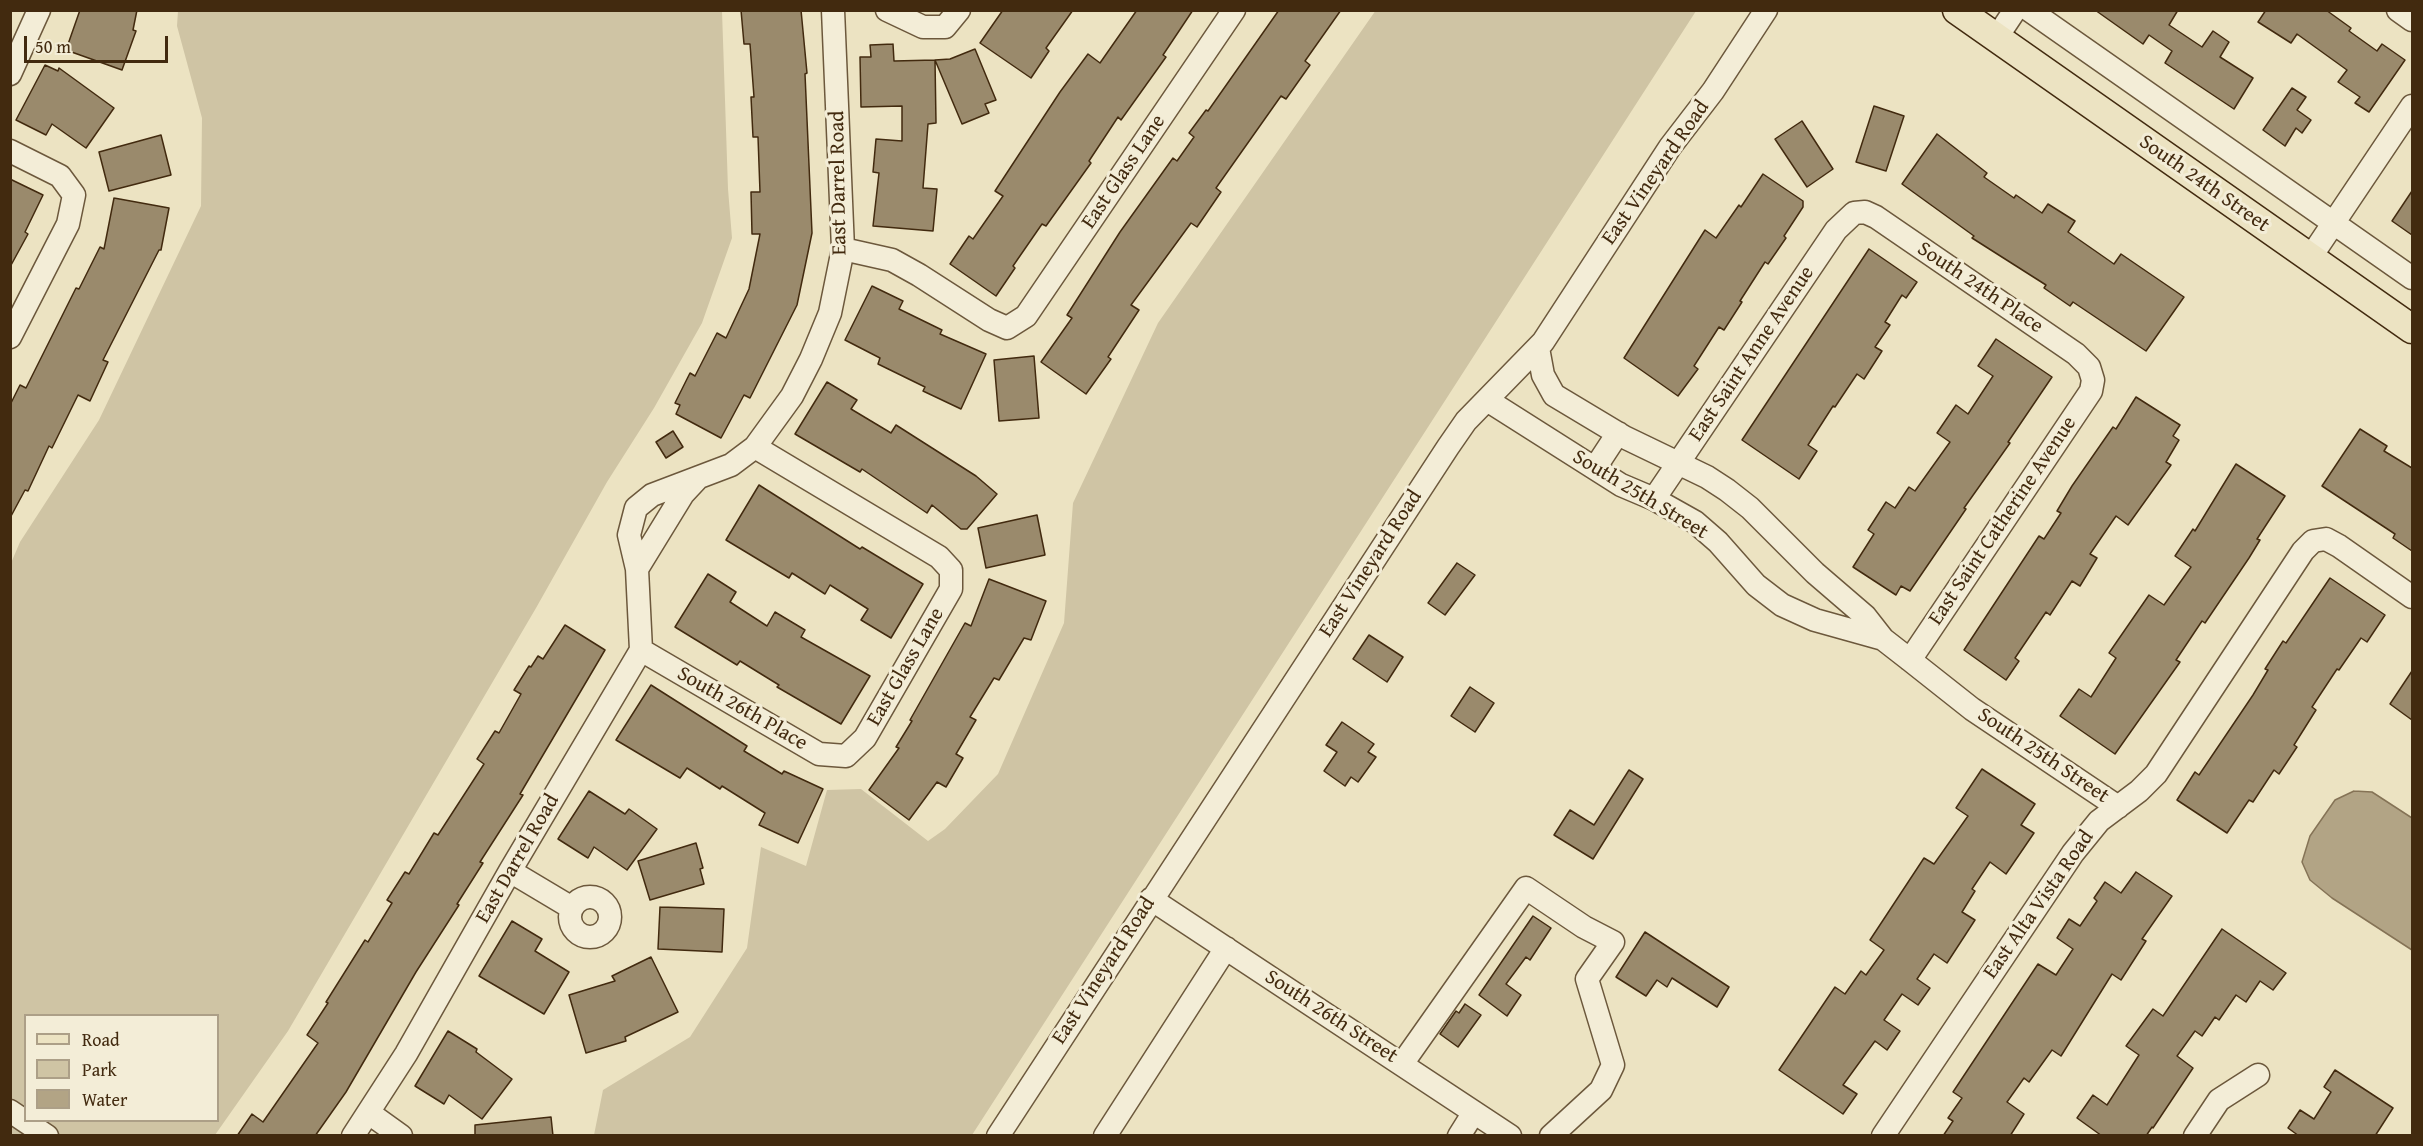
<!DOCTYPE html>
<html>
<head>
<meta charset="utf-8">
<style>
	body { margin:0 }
	#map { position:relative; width:2423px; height:1146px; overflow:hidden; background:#ece3c2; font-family:"Gentium Book Plus",serif }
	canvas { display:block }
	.frame { position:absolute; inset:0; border:12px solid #422a0f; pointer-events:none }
	.legend { position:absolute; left:24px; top:1014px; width:195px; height:108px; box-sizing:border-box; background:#f3edd7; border:2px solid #ac9f87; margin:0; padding:8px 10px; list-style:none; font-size:18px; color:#422a0f }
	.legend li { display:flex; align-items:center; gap:12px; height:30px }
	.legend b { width:30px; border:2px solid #ac9f87 }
	.scale { position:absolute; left:24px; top:36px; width:144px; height:27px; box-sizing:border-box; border:3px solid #422a0f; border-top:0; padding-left:8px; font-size:18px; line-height:21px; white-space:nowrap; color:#422a0f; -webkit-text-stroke:4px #f3edd7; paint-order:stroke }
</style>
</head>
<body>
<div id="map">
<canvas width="2423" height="1146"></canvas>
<div class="frame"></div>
<ul class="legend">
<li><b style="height:8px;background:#ece3c2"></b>Road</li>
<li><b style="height:16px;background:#cfc4a4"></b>Park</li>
<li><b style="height:16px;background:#b2a485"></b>Water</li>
</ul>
<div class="scale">50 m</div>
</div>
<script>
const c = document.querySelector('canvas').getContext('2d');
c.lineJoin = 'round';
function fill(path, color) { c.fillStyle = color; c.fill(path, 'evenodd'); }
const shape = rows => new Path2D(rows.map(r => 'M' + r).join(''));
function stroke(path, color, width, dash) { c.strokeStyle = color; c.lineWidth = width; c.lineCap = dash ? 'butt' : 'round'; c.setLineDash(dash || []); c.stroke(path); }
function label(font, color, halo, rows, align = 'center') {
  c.font = font + ' "Gentium Book Plus",serif'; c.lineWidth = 6; c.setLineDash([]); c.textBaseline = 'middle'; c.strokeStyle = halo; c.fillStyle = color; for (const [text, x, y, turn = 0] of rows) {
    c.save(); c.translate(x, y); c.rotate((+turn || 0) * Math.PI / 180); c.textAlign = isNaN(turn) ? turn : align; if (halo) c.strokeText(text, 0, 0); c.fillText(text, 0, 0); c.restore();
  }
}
fill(shape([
	[1376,10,1696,11,972,1135,594,1135,603,1090,690,1037,747,948,761,847,806,866,827,790,861,789,928,841,945,829,998,774,1064,623,1073,503,1158,323],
	[178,11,722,11,728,189,732,238,702,323,654,408,607,482,536,608,288,1031,215,1135,11,1136,11,563,20,542,99,420,201,206,202,118,177,26],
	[26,1016,218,1016,218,1120,26,1120]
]), '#cfc4a4');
const water = shape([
	[2354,791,2372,792,2412,818,2412,950,2332,898,2310,880,2302,862,2310,836,2335,800,2354,791]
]);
fill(water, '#b2a485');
stroke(water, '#857356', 1.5);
const building = shape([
	[80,10,137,10,133,30,136,31,122,70,66,50,80,10],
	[741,10,801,10,807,73,805,74,812,233,797,305,750,398,744,395,721,438,676,414,680,405,675,403,690,373,695,376,717,333,726,338,749,289,760,234,752,234,751,192,760,192,758,137,753,137,751,97,754,97,750,44,744,44,741,10],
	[1003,10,1073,10,1046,48,1049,51,1031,78,980,43,1003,10],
	[1137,10,1193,10,1163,55,1166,57,1121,120,1118,117,1089,161,1091,163,1046,226,1042,224,1013,266,1015,268,996,296,950,264,969,236,973,239,1003,196,995,191,1060,92,1088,54,1100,63,1137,10],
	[1279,10,1341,10,1305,61,1310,65,1286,99,1281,96,1216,188,1221,192,1197,227,1191,223,1131,305,1139,310,1108,357,1111,359,1086,394,1041,362,1072,318,1067,315,1120,232,1173,158,1177,161,1194,137,1189,133,1206,110,1208,111,1279,10],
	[2095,10,2178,10,2169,25,2202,47,2213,31,2229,42,2220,57,2253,78,2234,109,2165,63,2172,51,2149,35,2143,44,2095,10],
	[2266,10,2326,10,2351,28,2349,31,2377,51,2382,44,2405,60,2369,112,2355,103,2360,97,2338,82,2347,70,2297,34,2291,43,2258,22,2266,10],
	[893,44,894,61,935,60,936,123,928,124,923,188,937,189,933,231,873,226,879,173,873,172,876,139,902,141,902,106,861,107,860,57,871,57,870,45,893,44],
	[975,49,996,100,985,104,989,113,962,124,935,60,950,59,975,49],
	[45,65,58,71,59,68,114,108,86,148,52,124,46,135,16,120,45,65],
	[2292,88,2306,97,2297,110,2311,120,2302,133,2296,128,2285,146,2263,130,2292,88],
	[1874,106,1904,116,1886,171,1856,162,1874,106],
	[1802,121,1833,169,1807,187,1775,139,1802,121],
	[1937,134,1987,173,1984,177,2014,198,2016,195,2042,213,2048,204,2075,221,2068,232,2114,264,2121,254,2184,297,2146,351,2073,302,2070,306,2044,288,2046,285,1972,238,1974,236,1902,184,1937,134],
	[161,135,171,175,109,191,99,152,161,135],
	[1763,174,1803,201,1803,207,1784,236,1786,238,1768,264,1765,262,1740,301,1742,302,1724,330,1719,327,1694,366,1698,369,1678,396,1624,358,1705,230,1716,238,1739,205,1741,207,1763,174],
	[10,179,43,195,25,232,28,234,10,267,10,179],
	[2412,191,2412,235,2392,221,2412,191],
	[114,198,169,208,161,250,159,250,103,360,108,362,90,401,78,395,52,448,49,446,28,491,25,490,10,518,10,405,20,385,26,388,76,288,79,289,100,247,104,249,114,198],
	[1869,249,1917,282,1906,298,1902,295,1885,322,1890,325,1875,347,1882,351,1864,379,1857,374,1835,407,1833,406,1808,445,1817,451,1799,479,1742,440,1869,249],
	[872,286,903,301,899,309,942,330,940,334,986,354,961,409,923,391,925,387,878,364,880,358,845,340,872,286],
	[1996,339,2052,377,2008,442,2010,443,1964,508,1966,509,1910,591,1901,586,1896,595,1853,567,1874,534,1868,530,1886,502,1895,508,1909,487,1915,491,1950,442,1937,433,1956,405,1968,414,1993,376,1978,366,1996,339],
	[1034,356,1039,418,999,421,994,360,1034,356],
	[827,382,857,400,851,409,891,433,896,425,976,476,997,494,967,529,961,529,932,505,927,513,862,469,860,472,795,434,827,382],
	[2136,397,2180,425,2173,436,2179,440,2166,462,2171,465,2128,525,2116,516,2090,554,2097,558,2080,586,2072,581,2050,615,2046,612,2015,658,2019,661,2006,680,1964,650,2039,536,2044,539,2061,513,2057,511,2072,486,2113,427,2116,429,2136,397],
	[2360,429,2387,446,2384,451,2412,468,2412,551,2393,538,2395,534,2322,486,2360,429],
	[673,431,683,447,666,458,656,442,673,431],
	[2236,464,2285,496,2257,539,2260,540,2249,558,2205,623,2202,621,2176,660,2180,662,2115,754,2060,716,2079,689,2091,697,2116,658,2109,653,2149,595,2164,605,2191,567,2175,556,2193,529,2195,531,2236,464],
	[759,485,860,549,862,547,923,584,891,638,861,620,868,609,830,585,825,594,792,573,789,578,726,540,759,485],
	[1037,515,1045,555,986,568,978,528,1037,515],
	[1457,563,1475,575,1445,615,1428,603,1457,563],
	[708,574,736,592,730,602,767,626,775,612,805,630,801,637,870,676,841,724,777,687,779,685,740,661,737,665,675,627,708,574],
	[2330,578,2385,615,2367,642,2361,638,2339,670,2337,669,2312,707,2316,710,2294,745,2297,747,2279,774,2274,770,2253,802,2249,800,2227,833,2177,800,2195,772,2199,775,2253,695,2268,670,2265,669,2283,641,2286,643,2330,578],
	[989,579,1046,601,1031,640,1024,638,999,680,994,678,970,717,976,720,956,754,963,758,946,787,937,782,909,820,869,790,899,748,896,747,912,721,910,720,965,623,971,626,989,579],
	[565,625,605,650,520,794,523,795,480,862,483,863,457,904,459,905,416,972,346,1092,315,1136,237,1136,252,1114,263,1122,318,1043,307,1035,328,1003,326,1002,365,940,368,942,392,903,387,900,405,872,409,874,434,833,438,835,484,764,477,759,495,731,499,733,521,694,514,690,529,666,531,667,538,656,543,659,565,625],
	[1369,635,1403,657,1387,682,1353,659,1369,635],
	[2412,671,2412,720,2390,704,2412,671],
	[651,685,747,746,744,751,782,774,784,771,823,789,798,843,759,825,765,813,722,786,720,789,687,768,680,778,616,740,651,685],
	[1470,687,1494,703,1475,732,1451,716,1470,687],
	[1342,722,1374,744,1368,752,1376,757,1358,782,1351,777,1345,786,1324,771,1337,752,1326,745,1342,722],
	[1982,769,2035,804,2021,825,2034,833,2006,874,1990,862,1972,889,1975,891,1962,912,1975,920,1947,963,1934,954,1917,979,1930,988,1918,1005,1902,994,1884,1020,1900,1031,1887,1050,1875,1041,1843,1085,1857,1094,1843,1114,1779,1070,1835,987,1845,994,1861,971,1866,975,1884,950,1870,940,1924,858,1934,864,1968,816,1956,808,1982,769],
	[1629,770,1643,779,1593,859,1554,835,1570,810,1594,825,1629,770],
	[589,791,625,814,629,809,657,829,627,870,594,847,588,858,558,839,589,791],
	[696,843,703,868,700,869,704,884,650,900,638,861,696,843],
	[2136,872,2172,896,2142,939,2146,941,2121,980,2112,974,2061,1056,2052,1050,2029,1082,2024,1078,2007,1102,2024,1114,2010,1136,1943,1136,1953,1121,1948,1118,1962,1098,1953,1092,2038,964,2056,975,2073,949,2057,938,2069,919,2080,926,2097,901,2094,898,2105,882,2121,893,2136,872],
	[660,907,724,909,722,952,658,949,660,907],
	[1533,916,1551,928,1530,960,1526,957,1506,984,1521,995,1507,1016,1479,995,1533,916],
	[512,921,542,939,535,951,569,972,544,1014,479,976,512,921],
	[2222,929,2286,973,2273,990,2260,981,2246,1002,2236,995,2219,1020,2215,1017,2202,1036,2195,1031,2177,1056,2193,1068,2153,1128,2152,1127,2146,1136,2102,1136,2077,1118,2093,1095,2107,1105,2139,1055,2126,1046,2153,1009,2163,1016,2222,929],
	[1645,932,1729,987,1717,1007,1672,978,1667,987,1657,980,1646,996,1616,977,1645,932],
	[651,957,678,1012,625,1037,626,1041,586,1053,569,995,615,981,612,976,651,957],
	[1465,1004,1481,1015,1458,1047,1440,1034,1456,1011,1459,1013,1465,1004],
	[448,1031,477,1049,476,1052,512,1079,482,1119,449,1095,444,1104,415,1086,448,1031],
	[2335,1070,2393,1108,2375,1136,2299,1136,2288,1128,2300,1110,2314,1119,2331,1092,2324,1087,2335,1070],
	[551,1117,553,1136,475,1136,475,1125,551,1117]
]);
fill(building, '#9a8a6c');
stroke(building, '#422a0f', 1.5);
const minor = shape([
	[887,10,923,27,945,27,959,10],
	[2029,10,2412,278],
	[2398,10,2412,20],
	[1997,37,2015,10],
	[10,74,39,10],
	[10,151,60,176,74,195,68,224,10,337],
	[843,249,892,260,919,275,989,320,1007,328,1026,316,1234,10],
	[2310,258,2412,106],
	[1538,348,1543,375,1554,395,1624,437,1707,477,1727,490,1750,508,1815,573,1865,616,1883,639,1910,660,1972,709,2118,807],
	[1487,400,1621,485,1654,499,1695,522,1718,542,1756,585,1782,605,1815,620,1883,639],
	[1595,468,1618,433],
	[1654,499,1836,230,1854,213,1865,212,1876,217,2076,354,2089,367,2093,380,2091,391,1910,660],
	[637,569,683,494,697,479],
	[641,650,819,754,846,756,865,738,951,589,951,570,939,557,755,447],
	[510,871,572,908],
	'570 917a20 20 0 1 1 40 0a20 20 0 1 1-40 0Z',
	[1151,899,1510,1136],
	[1402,1064,1526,888,1584,927,1613,942,1587,979,1613,1065,1601,1090,1551,1136],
	[10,1111,47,1136],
	[369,1113,401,1136],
	[353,1136,406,1054,510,871,641,650,637,569,629,535,636,508,652,495,731,465,755,447,792,396,811,359,830,313,843,249,833,10],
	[998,1136,1448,447,1466,421,1543,342,1670,147,1713,91,1766,10],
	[1105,1136,1226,948],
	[1459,1136,1474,1112],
	[1883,1136,2073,853,2099,821,2139,791,2156,774,2303,551,2313,541,2326,539,2339,546,2412,597],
	[2195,1136,2219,1100,2258,1075]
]);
const major = shape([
	[1957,10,2412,329]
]);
stroke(minor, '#6c583c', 25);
stroke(major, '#422a0f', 31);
stroke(minor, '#f3edd7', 22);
stroke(major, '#ece3c2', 28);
label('21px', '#422a0f', '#f3edd7', [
	["East Glass Lane",1124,172,-56],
	["East Vineyard Road",1656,173,-55],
	["East Darrel Road",839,183,-91],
	["South 24th Street",2204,184,35],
	["South 24th Place",1980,288,34],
	["East Saint Anne Avenue",1752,354,-56],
	["South 25th Street",1640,495,31],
	["East Saint Catherine Avenue",2003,521,-56],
	["East Vineyard Road",1371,564,-57],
	["East Glass Lane",906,667,-60],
	["South 26th Place",742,709,30],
	["South 25th Street",2043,756,34],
	["East Darrel Road",518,859,-60],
	["East Alta Vista Road",2039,905,-55],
	["East Vineyard Road",1104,971,-57],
	["South 26th Street",1331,1017,33]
]);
</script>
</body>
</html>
